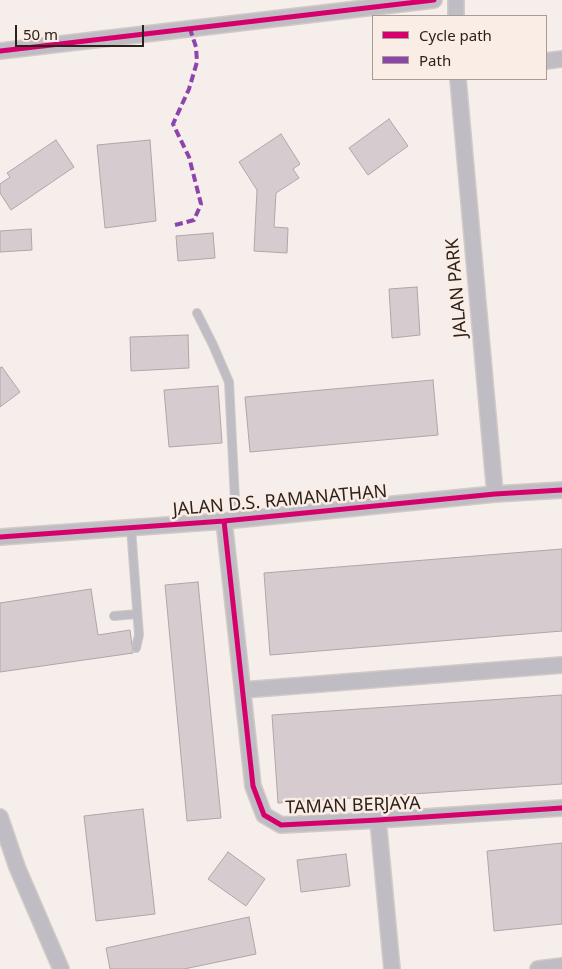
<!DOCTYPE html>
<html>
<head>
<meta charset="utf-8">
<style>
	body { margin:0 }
	#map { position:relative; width:562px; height:969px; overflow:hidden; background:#f6eeea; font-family:"Noto Sans",sans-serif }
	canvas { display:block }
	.legend { position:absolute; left:372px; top:15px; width:175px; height:65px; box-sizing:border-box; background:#faede6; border:1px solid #a89b95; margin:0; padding:6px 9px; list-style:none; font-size:15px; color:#2d211b }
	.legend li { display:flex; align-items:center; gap:10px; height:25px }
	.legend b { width:25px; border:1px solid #a89b95 }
	.scale { position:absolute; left:15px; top:25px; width:129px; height:22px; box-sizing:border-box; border:2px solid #2d211b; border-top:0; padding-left:6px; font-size:15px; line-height:18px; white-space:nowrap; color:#2d211b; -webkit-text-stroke:4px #faede6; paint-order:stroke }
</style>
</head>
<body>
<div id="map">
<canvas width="562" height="969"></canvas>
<ul class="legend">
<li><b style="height:6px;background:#d6006c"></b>Cycle path</li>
<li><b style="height:6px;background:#8e44ad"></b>Path</li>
</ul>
<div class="scale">50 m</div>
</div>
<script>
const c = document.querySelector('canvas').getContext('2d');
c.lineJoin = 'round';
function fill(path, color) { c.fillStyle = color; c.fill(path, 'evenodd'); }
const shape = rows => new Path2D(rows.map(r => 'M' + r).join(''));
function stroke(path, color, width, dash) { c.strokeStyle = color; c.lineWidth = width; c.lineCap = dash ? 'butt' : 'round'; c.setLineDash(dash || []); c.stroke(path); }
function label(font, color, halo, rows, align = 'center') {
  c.font = font + ' "Noto Sans",sans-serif'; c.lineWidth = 5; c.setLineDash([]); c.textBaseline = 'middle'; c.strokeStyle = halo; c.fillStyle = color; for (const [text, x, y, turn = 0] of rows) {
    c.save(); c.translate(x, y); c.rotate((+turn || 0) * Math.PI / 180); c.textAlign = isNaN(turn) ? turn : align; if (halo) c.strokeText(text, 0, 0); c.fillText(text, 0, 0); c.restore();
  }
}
const building = shape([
	[389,119,408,146,368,175,349,148,389,119],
	[281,134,300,164,293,169,299,178,276,193,274,227,288,228,287,253,254,251,257,190,239,162,281,134],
	[56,140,74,167,11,210,0,193,0,184,10,177,7,173,56,140],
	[150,140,156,221,105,228,97,145,150,140],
	[31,229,32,250,0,252,0,231,31,229],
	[213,233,215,258,178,261,176,236,213,233],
	[417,287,420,335,392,338,389,289,417,287],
	[188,335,189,368,131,371,130,337,188,335],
	[2,367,20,392,0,407,0,368,2,367],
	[433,380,438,435,250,452,245,397,433,380],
	[218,386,222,443,169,447,164,390,218,386],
	[562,549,562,631,270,655,264,573,562,549],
	[198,582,221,818,187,821,165,585,198,582],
	[91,589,98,635,130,630,133,653,0,672,0,603,91,589],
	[562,695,562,784,278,803,272,715,562,695],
	[143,809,155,914,96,921,84,816,143,809],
	[562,843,562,924,494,931,487,851,562,843],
	[228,852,265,879,246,906,208,879,228,852],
	[346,854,350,886,301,892,297,860,346,854],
	[249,917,256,954,184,969,110,969,106,948,249,917]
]);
fill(building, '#d6cccf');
stroke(building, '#aea6a9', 1);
const lane = shape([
	[197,313,213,345,229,382,236,520],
	[131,528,139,635,136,648],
	[114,616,137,614]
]);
const street = shape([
	[456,0,456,16],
	[0,51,434,0],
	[546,61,562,59],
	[458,79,495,494],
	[224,521,253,786,264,815,281,825,378,820,562,808],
	[0,537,224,521,495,494,562,490],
	[243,690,562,665],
	[0,817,17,867,61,969],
	[378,820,392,969],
	[538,969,562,966]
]);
stroke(lane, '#d1cac6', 10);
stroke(street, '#d1cac6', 18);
stroke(lane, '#c0bcc4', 8);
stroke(street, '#c0bcc4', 15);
stroke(shape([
	[175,225,194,220,201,204,189,157,173,124,189,89,197,62,196,47,190,29]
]), '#8e44ad', 4, [8, 4]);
stroke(shape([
	[0,51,434,0],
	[224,521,253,786,264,815,281,825,378,820,562,808],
	[0,537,224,521,495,494,562,490]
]), '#d6006c', 5);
label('18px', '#2d211b', '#faede6', [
	["JALAN PARK",457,288,-95],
	["JALAN D.S. RAMANATHAN",280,501,-5],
	["TAMAN BERJAYA",353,806,-2]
]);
</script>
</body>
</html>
